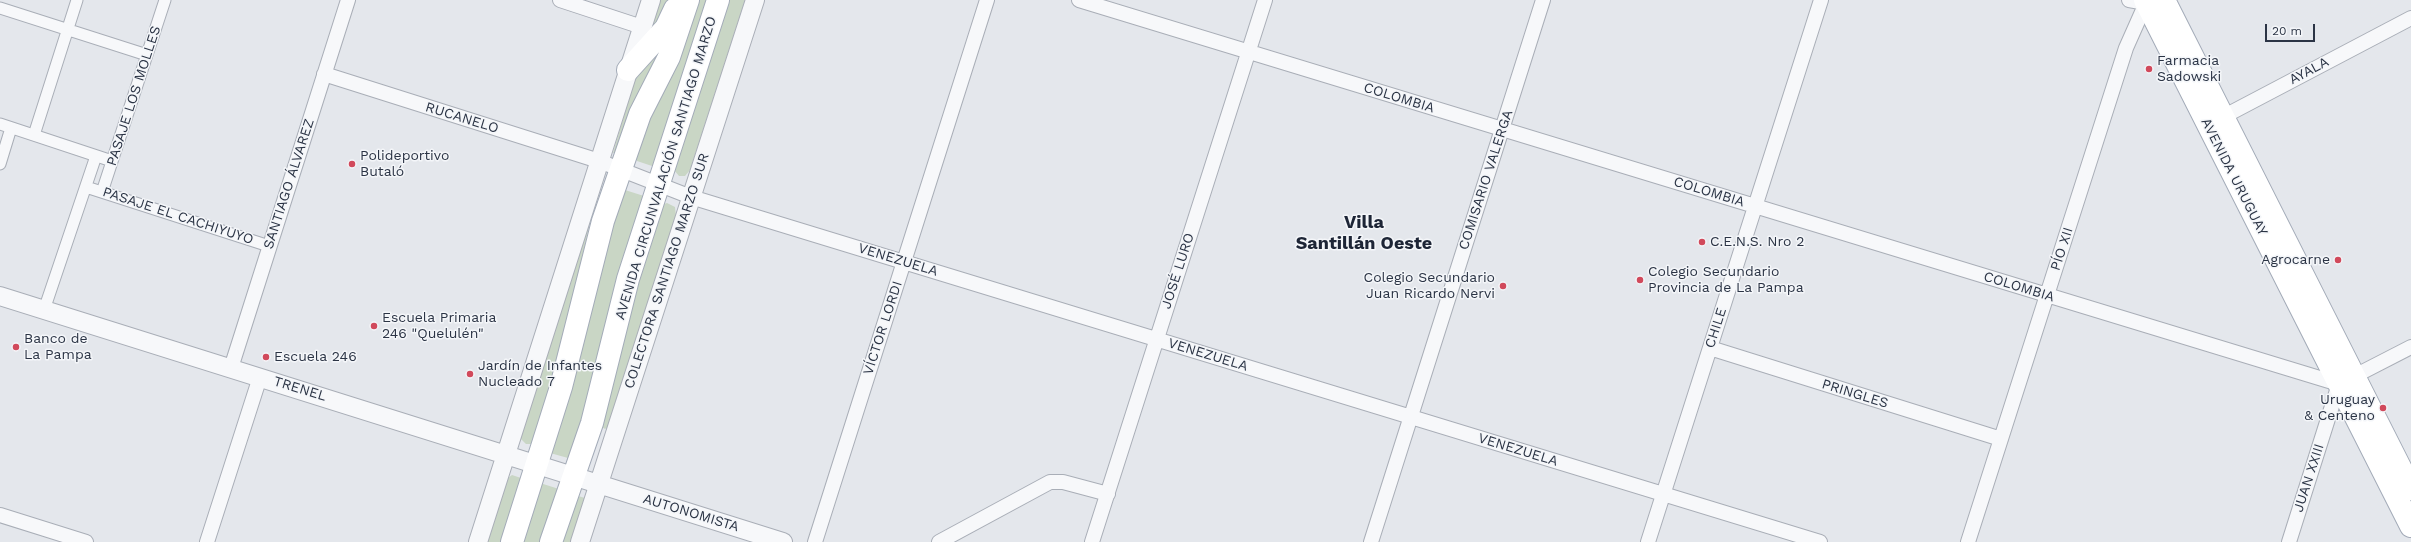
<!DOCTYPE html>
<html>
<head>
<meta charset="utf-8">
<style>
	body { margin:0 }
	#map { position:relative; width:2411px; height:542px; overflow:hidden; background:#e4e7ec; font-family:"Work Sans",sans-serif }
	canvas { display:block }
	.scale { position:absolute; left:2265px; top:24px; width:50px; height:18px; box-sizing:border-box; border:2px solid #2b3445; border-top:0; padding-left:5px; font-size:12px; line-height:14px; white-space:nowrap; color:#2b3445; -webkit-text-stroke:3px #f4f6f9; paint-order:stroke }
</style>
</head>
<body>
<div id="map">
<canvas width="2411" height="542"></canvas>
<div class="scale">20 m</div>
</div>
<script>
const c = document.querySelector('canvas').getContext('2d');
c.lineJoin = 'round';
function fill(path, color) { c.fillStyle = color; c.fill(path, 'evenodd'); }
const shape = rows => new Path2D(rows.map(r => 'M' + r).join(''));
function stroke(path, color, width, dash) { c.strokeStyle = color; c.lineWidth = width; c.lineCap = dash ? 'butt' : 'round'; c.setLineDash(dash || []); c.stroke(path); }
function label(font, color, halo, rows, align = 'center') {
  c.font = font + ' "Work Sans",sans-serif'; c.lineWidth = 3; c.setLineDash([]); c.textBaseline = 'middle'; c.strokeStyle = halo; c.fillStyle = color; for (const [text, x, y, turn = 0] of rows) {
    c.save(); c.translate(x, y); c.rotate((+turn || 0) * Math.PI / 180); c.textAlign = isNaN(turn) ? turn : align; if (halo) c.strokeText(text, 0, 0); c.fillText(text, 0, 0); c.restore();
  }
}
fill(shape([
	[658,0,671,0,666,16,647,36],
	[697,0,709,0,654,167,652,166,637,161,635,156],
	[726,0,745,0,690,170,685,176,679,176,674,170],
	[662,45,618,152,613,153,636,76],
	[625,190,644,196,593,391,568,458,550,453,607,239],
	[667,203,675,207,676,216,608,427,605,429,602,427,627,316,661,205],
	[592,214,555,376,531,444,526,444,520,438],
	[512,475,521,478,504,542,487,542,508,478],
	[540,483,559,489,543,542,522,542],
	[578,496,585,498,572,542,559,542]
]), '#c9d6c5');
const pedestrian = shape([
	[0,8,147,55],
	[0,124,112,161],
	[34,135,77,0],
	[0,164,11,128],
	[86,187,269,246],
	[102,192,165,0],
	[44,310,96,156]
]);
const minor = shape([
	[560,0,642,27],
	[1079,0,2339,384],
	[2129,0,2146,3,2151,0],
	[324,74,599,161,691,197,1820,542],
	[2217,120,2411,18],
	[1710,348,2001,439],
	[231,368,348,0],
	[0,515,86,542],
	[207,542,260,377],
	[815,542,987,0],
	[939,542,1050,482,1063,482,1108,494],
	[1092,542,1265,0],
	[1371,542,1543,0],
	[1648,542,1821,0],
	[1968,542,2126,48,2146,3],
	[2289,542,2339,384,2411,347]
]);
const tertiary = shape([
	[0,296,783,542],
	[478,542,651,0],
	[580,542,755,0]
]);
const primary = shape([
	[2145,0,2411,526],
	[2164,0,2411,489],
	[628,70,666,28,675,9],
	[512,542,561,387,603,221,640,114,669,57,688,0],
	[551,542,592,423,628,279,718,0]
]);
stroke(pedestrian, '#a9aeb7', 13);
stroke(minor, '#a9aeb7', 16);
stroke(tertiary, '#a9aeb7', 20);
stroke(primary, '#a3abb8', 24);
stroke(pedestrian, '#f7f8fa', 11);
stroke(minor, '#f7f8fa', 14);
stroke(tertiary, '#f7f8fa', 18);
stroke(primary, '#fff', 22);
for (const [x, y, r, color] of [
	[2149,69,4,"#d1495b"],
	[352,164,4,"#d1495b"],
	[1702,242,4,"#d1495b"],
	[2338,260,4,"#d1495b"],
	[1640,280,4,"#d1495b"],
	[1503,286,4,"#d1495b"],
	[374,326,4,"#d1495b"],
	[16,347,4,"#d1495b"],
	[266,357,4,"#d1495b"],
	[470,374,4,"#d1495b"],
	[2383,408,4,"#d1495b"]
]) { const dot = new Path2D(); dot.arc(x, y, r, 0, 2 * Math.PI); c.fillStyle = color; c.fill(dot); stroke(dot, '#f4f6f9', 1.5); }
label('14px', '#2b3445', '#f4f6f9', [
	["Farmacia",2157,61],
	["Sadowski",2157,77],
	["Polideportivo",360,156],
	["Butaló",360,172],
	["C.E.N.S. Nro 2",1710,242],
	["Agrocarne",2330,260,"right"],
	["Colegio Secundario",1648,272],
	["Provincia de La Pampa",1648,288],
	["Colegio Secundario",1495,278,"right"],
	["Juan Ricardo Nervi",1495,294,"right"],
	["Escuela Primaria",382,318],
	["246 \"Quelulén\"",382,334],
	["Banco de",24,339],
	["La Pampa",24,355],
	["Escuela 246",274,357],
	["Jardín de Infantes",478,366],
	["Nucleado 7",478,382],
	["Uruguay",2375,400,"right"],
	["& Centeno",2375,416,"right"]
], 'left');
label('14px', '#2b3445', '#f4f6f9', [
	["AYALA",2309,71,-28],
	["PASAJE LOS MOLLES",134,96,-72],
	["COLOMBIA",1399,98,17],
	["RUCANELO",462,118,17],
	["AVENIDA CIRCUNVALACIÓN SANTIAGO MARZO",666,168,-73],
	["AVENIDA URUGUAY",2234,177,63],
	["COMISARIO VALERGA",1486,180,-72],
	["SANTIAGO ÁLVAREZ",289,184,-72],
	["COLOMBIA",1709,192,17],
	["PASAJE EL CACHIYUYO",178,216,18],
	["PÍO XII",2062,249,-72],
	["VENEZUELA",898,260,17],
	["COLECTORA SANTIAGO MARZO SUR",667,271,-72],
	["JOSÉ LURO",1178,271,-72],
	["COLOMBIA",2019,287,17],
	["VÍCTOR LORDI",883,328,-72],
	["CHILE",1716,328,-72],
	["VENEZUELA",1208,355,17],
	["TRENEL",300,389,17],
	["PRINGLES",1855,394,17],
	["VENEZUELA",1518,450,17],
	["JUAN XXIII",2309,478,-72],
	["AUTONOMISTA",691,513,17]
]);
label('bold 18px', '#1d2536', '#f4f6f9', [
	["Villa",1364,223],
	["Santillán Oeste",1364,244]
]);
</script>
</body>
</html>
